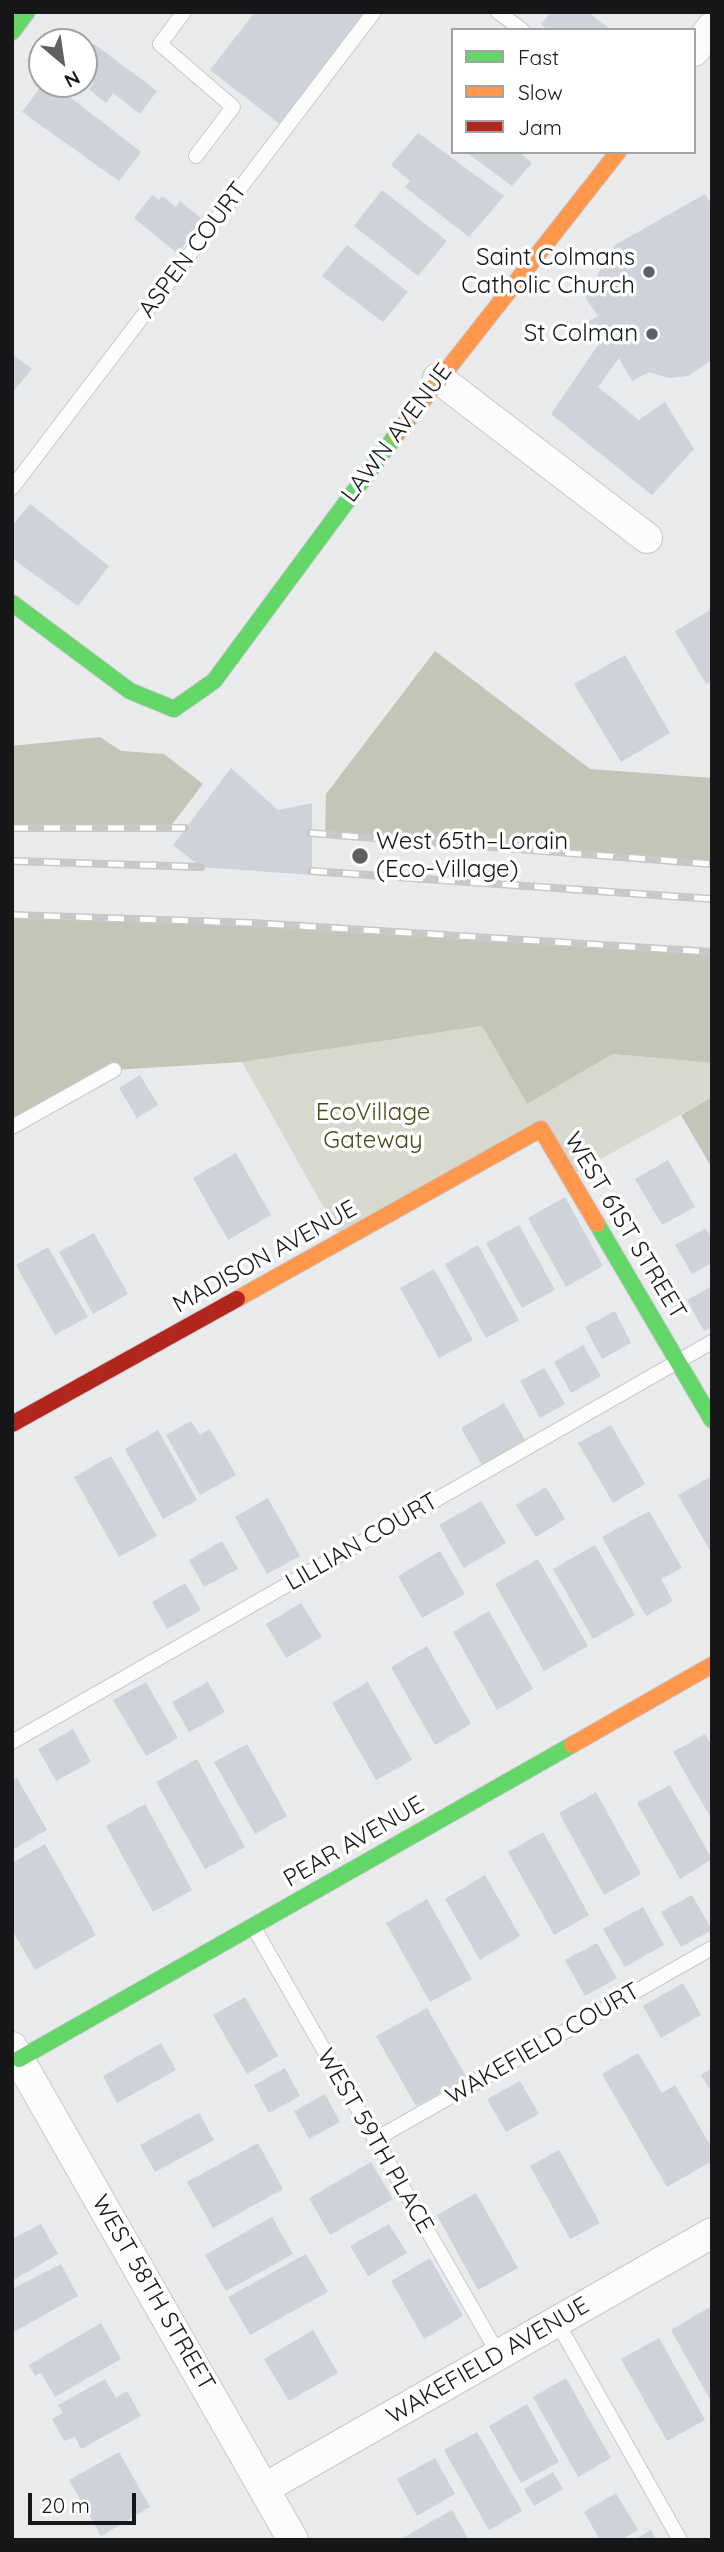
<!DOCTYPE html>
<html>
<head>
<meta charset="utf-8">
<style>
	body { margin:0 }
	#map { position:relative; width:724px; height:2552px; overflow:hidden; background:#e8eaec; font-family:Quicksand,sans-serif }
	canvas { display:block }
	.frame { position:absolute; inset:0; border:14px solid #171719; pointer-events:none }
	.legend { position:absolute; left:451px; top:28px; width:245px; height:126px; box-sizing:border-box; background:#fff; border:2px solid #a2a2a3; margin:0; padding:9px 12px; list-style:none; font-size:21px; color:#171719 }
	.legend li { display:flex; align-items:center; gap:14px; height:35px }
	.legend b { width:35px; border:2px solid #a2a2a3 }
	.north { position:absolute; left:28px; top:28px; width:70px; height:70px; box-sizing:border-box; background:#fff; border:2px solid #a2a2a3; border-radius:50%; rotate:151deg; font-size:19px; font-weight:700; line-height:28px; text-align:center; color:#171719 }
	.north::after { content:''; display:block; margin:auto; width:24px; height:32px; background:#606163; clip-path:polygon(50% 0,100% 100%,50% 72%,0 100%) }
	.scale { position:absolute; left:28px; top:2493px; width:108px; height:32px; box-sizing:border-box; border:4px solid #171719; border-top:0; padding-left:9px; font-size:21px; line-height:24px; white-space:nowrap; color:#171719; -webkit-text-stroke:5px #fff; paint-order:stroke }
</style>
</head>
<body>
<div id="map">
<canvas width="724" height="2552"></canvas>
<div class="frame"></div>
<ul class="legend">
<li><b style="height:9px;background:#63d668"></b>Fast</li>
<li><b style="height:9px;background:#ff974d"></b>Slow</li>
<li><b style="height:9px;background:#b3261e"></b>Jam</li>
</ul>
<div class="north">N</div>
<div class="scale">20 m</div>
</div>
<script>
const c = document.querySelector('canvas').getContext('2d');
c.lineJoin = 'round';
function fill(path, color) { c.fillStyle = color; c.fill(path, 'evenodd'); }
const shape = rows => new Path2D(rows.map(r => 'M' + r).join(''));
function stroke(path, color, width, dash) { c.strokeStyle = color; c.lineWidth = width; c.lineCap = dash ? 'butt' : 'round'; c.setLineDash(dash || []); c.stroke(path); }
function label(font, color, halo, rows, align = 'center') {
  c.font = font + ' Quicksand,sans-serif'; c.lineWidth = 7; c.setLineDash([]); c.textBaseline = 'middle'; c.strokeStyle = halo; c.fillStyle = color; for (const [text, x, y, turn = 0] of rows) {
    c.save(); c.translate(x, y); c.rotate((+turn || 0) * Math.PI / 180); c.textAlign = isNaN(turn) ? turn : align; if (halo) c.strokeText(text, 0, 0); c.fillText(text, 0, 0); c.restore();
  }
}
fill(shape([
	[482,1026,527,1104,613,1054,712,1063,712,1097,569,1177,541,1129,342,1240,242,1062]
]), '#d8d9ce');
fill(shape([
	[435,651,590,769,712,778,712,864,325,834,326,794],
	[100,737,121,751,164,754,203,784,170,827,12,828,12,746],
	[12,915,253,923,712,952,712,1063,613,1054,527,1104,482,1026,242,1062,114,1070,12,1127],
	[712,1097,712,1168,681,1115]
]), '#c3c5b6');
fill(shape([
	[255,12,367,12,281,125,210,70],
	[551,12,588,12,611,30,548,30,541,24],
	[94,44,157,91,140,114,113,93,106,103,89,89,94,83,84,75,84,57],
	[43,84,53,84,141,152,119,181,22,112],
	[418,133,504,196,469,237,405,187,410,181,391,165],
	[466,152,519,152,532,163,512,186],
	[382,190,447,241,418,276,354,226],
	[705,194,709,201,712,199,712,360,688,376,669,378,649,372,632,381,619,358,598,387,639,420,665,402,694,449,652,495,551,414,598,345,585,324,598,316,580,290,595,279,615,245],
	[152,195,159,200,162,196,176,207,180,201,202,219,178,254,134,218],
	[347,245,408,292,383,322,322,276],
	[12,354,32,369,12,393],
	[30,504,109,566,78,606,12,558,12,526],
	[712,609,712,681,706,684,675,631],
	[625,655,670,733,621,762,574,684],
	[231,768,278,810,312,803,312,875,201,867,173,845],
	[140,1075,158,1105,137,1118,119,1088],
	[236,1153,271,1215,228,1240,193,1178],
	[668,1160,695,1207,662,1225,635,1179],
	[565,1197,603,1266,566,1287,528,1218],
	[519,1225,555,1290,522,1308,486,1243],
	[706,1228,712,1239,712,1263,692,1274,675,1245],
	[94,1233,128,1294,93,1314,59,1252],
	[478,1245,519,1320,486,1338,445,1264],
	[48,1247,88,1317,55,1335,16,1265],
	[434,1269,473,1340,439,1358,400,1288],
	[712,1286,712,1327,704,1331,687,1300],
	[615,1311,631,1343,602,1359,585,1327],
	[583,1345,601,1376,571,1393,554,1362],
	[544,1368,565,1404,540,1418,520,1381],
	[504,1403,525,1440,482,1465,461,1428],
	[191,1421,200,1435,210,1429,236,1475,200,1495,166,1435],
	[611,1425,645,1484,613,1503,578,1443],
	[158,1430,197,1500,163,1519,125,1449],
	[111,1456,157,1536,119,1557,74,1477],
	[712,1476,712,1554,678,1495],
	[546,1487,565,1519,536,1537,516,1505],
	[268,1498,300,1556,267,1574,235,1517],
	[481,1501,506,1543,464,1568,439,1525],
	[649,1511,682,1568,661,1579,673,1601,646,1616,602,1537],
	[222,1541,238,1569,204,1587,189,1560],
	[595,1545,635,1615,593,1639,553,1569],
	[440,1551,465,1594,422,1618,398,1576],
	[538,1559,588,1646,544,1671,495,1584],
	[185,1583,201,1610,167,1629,152,1602],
	[301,1603,322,1637,286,1658,266,1624],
	[489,1611,533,1689,497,1710,453,1632],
	[427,1646,471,1724,435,1745,391,1667],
	[146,1682,178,1738,146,1756,113,1700],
	[208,1682,225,1712,189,1732,172,1702],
	[368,1682,412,1760,376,1780,332,1703],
	[73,1729,91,1762,56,1781,38,1749],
	[705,1734,712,1746,712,1820,673,1752],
	[247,1744,287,1816,255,1834,214,1762],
	[197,1759,245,1847,205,1869,156,1782],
	[17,1778,47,1830,12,1850,12,1781],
	[670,1785,712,1859,680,1879,637,1803],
	[596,1792,641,1874,604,1895,559,1813],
	[145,1804,192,1890,153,1912,106,1826],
	[543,1832,589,1915,554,1935,508,1852],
	[45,1844,96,1935,35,1970,12,1930,12,1863],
	[485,1875,520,1936,480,1960,445,1899],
	[692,1895,712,1930,681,1947,661,1912],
	[427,1899,472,1979,430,2002,386,1923],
	[643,1907,664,1945,625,1967,603,1929],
	[597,1943,617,1978,585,1996,565,1960],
	[683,1983,701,2015,661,2038,643,2006],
	[245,1997,278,2056,247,2074,213,2015],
	[427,2008,467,2078,416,2106,376,2036],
	[161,2043,176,2070,117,2103,103,2076],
	[638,2053,662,2093,675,2085,712,2148,712,2161,667,2187,602,2074],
	[285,2068,300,2096,269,2113,254,2085],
	[712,2068,712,2092,701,2075],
	[520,2081,539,2114,506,2132,487,2099],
	[325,2094,340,2122,309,2139,294,2111],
	[199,2113,214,2140,155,2172,140,2145],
	[258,2143,283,2189,213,2228,187,2182],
	[559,2150,600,2223,570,2239,530,2166],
	[371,2162,393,2199,330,2235,309,2198],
	[476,2193,518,2268,478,2290,437,2215],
	[272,2217,293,2254,226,2291,205,2255],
	[41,2224,58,2254,12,2281,12,2239],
	[389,2224,407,2253,368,2276,350,2246],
	[306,2254,328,2292,250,2335,228,2297],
	[430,2258,463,2316,424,2339,391,2281],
	[61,2264,78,2296,12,2333,12,2289],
	[710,2307,712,2310,712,2403,671,2330],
	[101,2323,121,2359,55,2397,41,2373,35,2376,29,2365],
	[313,2330,338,2373,289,2401,264,2359],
	[659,2338,705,2420,667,2441,621,2359],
	[566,2378,611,2458,578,2477,533,2397],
	[105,2379,116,2398,127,2391,141,2416,81,2449,75,2437,64,2441,52,2419,63,2413,58,2405],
	[527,2404,559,2462,521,2483,489,2426],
	[477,2432,522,2511,489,2530,444,2450],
	[119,2452,150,2507,101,2536,69,2480],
	[435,2458,455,2494,417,2516,397,2479],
	[553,2472,563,2489,534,2506,524,2489],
	[616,2493,638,2530,621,2540,600,2540,584,2512],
	[452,2510,469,2540,399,2540],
	[651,2530,656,2540,634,2540]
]), '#cfd2d9');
const lane = shape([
	[184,12,160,44,233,107,196,156],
	[498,12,522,30],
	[12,488,374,12],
	[12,1127,114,1070],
	[12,1742,712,1342],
	[254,1928,499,2355],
	[374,2140,712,1948],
	[557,2322,680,2540]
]);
const street = shape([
	[694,51,712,27],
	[438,378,647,538],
	[12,2047,293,2540],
	[265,2488,712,2233]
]);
const fast = shape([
	[12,32,27,12],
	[12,603,130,691,174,709,214,681,396,435],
	[597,1224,712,1420],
	[19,2059,572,1745]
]);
const slow = shape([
	[396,435,618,152],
	[237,1299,541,1129,597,1224],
	[572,1745,712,1665]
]);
const jam = shape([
	[12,1424,237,1299]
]);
stroke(lane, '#c6c8c9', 16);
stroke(street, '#c6c8c9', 32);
stroke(fast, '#c6c8c9', 18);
stroke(slow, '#c6c8c9', 18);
stroke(jam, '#c6c8c9', 18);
stroke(lane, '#fcfcfc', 14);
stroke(street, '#fcfcfc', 30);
stroke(fast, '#63d668', 16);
stroke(slow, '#ff974d', 16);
stroke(jam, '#b3261e', 16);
const rail = shape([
	[12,828,185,828],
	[310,833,712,864],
	[12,861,201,867],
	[311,871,712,899],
	[12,915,253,923,712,952]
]);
stroke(rail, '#c8c8c8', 8);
stroke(rail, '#fff', 5, [16]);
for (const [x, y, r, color] of [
	[649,272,7,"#606163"],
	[652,334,7,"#606163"],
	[360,856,9,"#606163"]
]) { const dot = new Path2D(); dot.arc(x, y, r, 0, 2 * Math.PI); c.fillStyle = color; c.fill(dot); stroke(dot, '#fff', 2.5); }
label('24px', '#171719', '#fff', [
	["ASPEN COURT",193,250,-53],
	["LAWN AVENUE",397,433,-53],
	["WEST 61ST STREET",625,1226,59],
	["MADISON AVENUE",265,1257,-29],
	["LILLIAN COURT",362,1542,-30],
	["PEAR AVENUE",354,1842,-30],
	["WAKEFIELD COURT",543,2044,-30],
	["WEST 59TH PLACE",375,2141,60],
	["WEST 58TH STREET",153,2293,60],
	["WAKEFIELD AVENUE",488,2361,-30]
]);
label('24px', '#171719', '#fff', [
	["Saint Colmans",635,258],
	["Catholic Church",635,286],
	["St Colman",638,334],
	["West 65th–Lorain",376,842,"left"],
	["(Eco-Village)",376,870,"left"]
], 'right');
label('24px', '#4b4c1a', '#fff', [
	["EcoVillage",373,1113],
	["Gateway",373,1141]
]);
</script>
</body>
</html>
